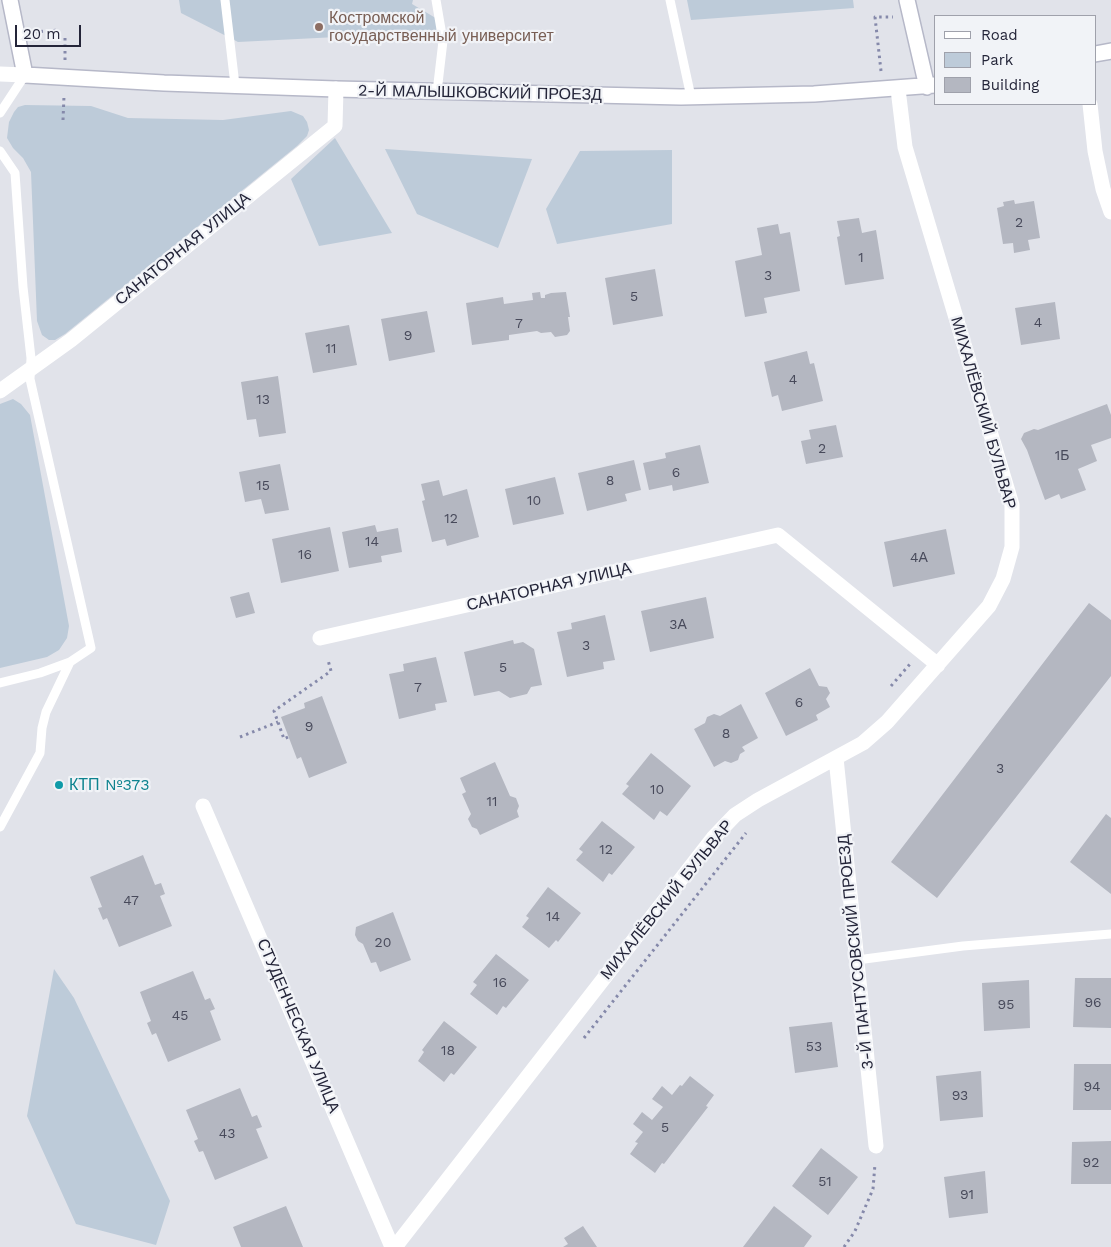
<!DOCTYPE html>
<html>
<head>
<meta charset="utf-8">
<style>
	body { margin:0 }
	#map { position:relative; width:1111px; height:1247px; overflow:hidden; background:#e1e3ea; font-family:"Work Sans",sans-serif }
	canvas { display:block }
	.legend { position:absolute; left:934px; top:15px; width:162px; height:90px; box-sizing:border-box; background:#f1f3f7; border:1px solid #9fa1ab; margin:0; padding:6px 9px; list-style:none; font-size:15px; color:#242539 }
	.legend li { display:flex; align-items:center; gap:10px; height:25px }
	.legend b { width:25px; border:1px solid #9fa1ab }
	.scale { position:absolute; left:15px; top:25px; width:66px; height:22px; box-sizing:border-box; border:2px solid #242539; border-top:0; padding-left:6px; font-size:15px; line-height:18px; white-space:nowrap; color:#242539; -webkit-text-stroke:4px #f1f3f7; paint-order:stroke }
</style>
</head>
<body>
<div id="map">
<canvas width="1111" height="1247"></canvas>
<ul class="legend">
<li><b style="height:6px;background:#fff"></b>Road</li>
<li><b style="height:14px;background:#bdcbd9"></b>Park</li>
<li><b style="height:14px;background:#b4b7c1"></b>Building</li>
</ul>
<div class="scale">20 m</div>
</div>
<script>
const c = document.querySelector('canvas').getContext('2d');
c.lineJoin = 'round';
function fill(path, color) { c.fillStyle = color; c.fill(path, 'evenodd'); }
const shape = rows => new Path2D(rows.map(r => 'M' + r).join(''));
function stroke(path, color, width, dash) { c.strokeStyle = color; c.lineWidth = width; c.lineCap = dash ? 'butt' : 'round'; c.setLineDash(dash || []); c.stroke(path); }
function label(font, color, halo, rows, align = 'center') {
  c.font = font + ' "Work Sans",sans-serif'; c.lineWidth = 4.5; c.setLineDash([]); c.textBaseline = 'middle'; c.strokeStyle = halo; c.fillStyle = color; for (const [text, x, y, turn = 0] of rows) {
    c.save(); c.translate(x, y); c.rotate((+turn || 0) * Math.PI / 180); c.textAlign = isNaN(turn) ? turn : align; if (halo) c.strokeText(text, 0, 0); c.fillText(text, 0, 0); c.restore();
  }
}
fill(shape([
	[179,0,413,0,412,4,439,20,436,32,238,42,181,13],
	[687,0,853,0,854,8,691,20],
	[25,105,91,106,128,118,223,120,291,111,303,116,307,122,309,130,307,136,297,146,65,334,55,340,49,340,42,335,37,321,31,172,23,158,13,148,7,138,9,122,14,112,18,107],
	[335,138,392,233,319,246,291,179],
	[385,149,532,159,498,248,417,214],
	[672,150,672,224,557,244,546,209,580,151],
	[13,399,21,404,30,415,69,626,67,638,59,650,47,657,0,668,0,404],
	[54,969,74,998,170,1201,156,1245,76,1224,27,1116]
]), '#bdcbd9');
fill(shape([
	[1014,200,1015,204,1034,201,1040,238,1028,240,1030,250,1014,253,1013,243,1003,244,997,208,1004,206,1003,202],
	[859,218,862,233,876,230,884,279,845,285,837,237,840,236,837,221],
	[778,224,780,234,790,232,800,291,764,298,767,313,745,317,735,261,762,255,757,228],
	[655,269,663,316,613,325,605,278],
	[540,292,541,298,545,298,545,295,551,293,566,292,570,317,568,317,570,331,567,335,555,337,551,332,541,333,537,331,509,335,509,340,472,345,466,303,503,297,504,304,533,300,532,293],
	[1055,302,1060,339,1021,345,1015,308],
	[427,311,435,352,389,361,381,319],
	[349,325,357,365,313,373,305,333],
	[807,351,810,364,814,363,823,401,782,411,778,395,772,397,764,362],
	[278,376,286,433,259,437,256,419,247,420,241,382],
	[1107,404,1111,415,1111,438,1091,445,1097,461,1078,469,1086,490,1061,499,1059,494,1045,500,1027,450,1021,439,1024,433,1034,429,1038,430],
	[836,425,843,457,806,464,801,441,811,439,809,430],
	[700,445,709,483,673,491,672,485,649,490,643,463,666,458,665,453],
	[634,460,641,490,625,494,627,501,587,511,578,473],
	[280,464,289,510,265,514,261,499,245,502,239,472],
	[555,477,564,514,513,525,505,489],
	[439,480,443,496,467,489,479,537,447,546,445,539,432,542,422,501,425,500,421,484],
	[375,525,377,532,398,528,402,552,381,556,382,562,349,568,342,532],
	[330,527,339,571,281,583,272,539],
	[946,529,955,574,893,587,884,542],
	[249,592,255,613,236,618,230,597],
	[706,597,714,638,650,652,641,611],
	[1089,603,1111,620,1111,676,937,898,891,862],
	[605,615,615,660,603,662,604,669,567,677,557,632,572,629,571,623],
	[513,640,514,644,523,642,534,649,542,685,531,687,527,694,510,698,499,691,474,696,464,652],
	[436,657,447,702,435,704,436,710,399,719,389,674,404,671,403,664],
	[810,668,819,686,827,687,830,693,826,699,830,707,816,715,818,720,786,736,765,693],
	[322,696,347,763,309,778,301,757,297,759,281,717,305,708,304,703],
	[741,704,758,738,742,747,745,751,740,754,738,760,731,763,725,761,714,767,694,729,705,723,707,717,714,714,720,716],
	[651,753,691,786,667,816,660,811,654,820,622,794,629,786,626,784],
	[495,762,510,796,516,798,519,806,517,811,519,817,480,835,477,829,472,827,468,819,471,814,462,794,466,792,460,778],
	[57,783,62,783,62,788,56,787],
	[1106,814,1111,818,1111,894,1070,862],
	[602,821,635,847,612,875,609,873,603,882,576,860,583,852,579,849],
	[143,855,155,885,161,883,165,894,160,896,172,926,119,947,107,918,103,920,98,908,102,907,90,877],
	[548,887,581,913,558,942,556,940,549,948,522,927,529,918,526,916],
	[393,912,411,960,380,972,376,962,371,963,363,944,358,941,355,935,356,927],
	[496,954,529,980,506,1008,503,1006,497,1015,470,994,477,985,473,982],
	[193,971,205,1000,210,998,215,1009,210,1011,221,1040,168,1062,156,1033,152,1035,147,1023,151,1021,140,992],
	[1075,978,1111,978,1111,1028,1073,1027],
	[1029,980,1030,1028,984,1031,982,983],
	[444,1021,477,1047,454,1075,451,1073,444,1082,418,1061,424,1052,422,1050],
	[832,1022,838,1067,795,1073,789,1027],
	[1074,1064,1111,1064,1111,1110,1073,1110],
	[981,1071,983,1117,940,1121,936,1076],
	[690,1076,714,1095,706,1106,708,1107,664,1164,662,1163,655,1173,630,1154,638,1143,635,1142,643,1132,633,1124,642,1112,652,1120,663,1107,652,1099,662,1086,672,1095,680,1085,682,1086],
	[240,1088,252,1117,257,1115,262,1127,256,1129,268,1158,215,1180,203,1151,199,1152,194,1141,198,1139,186,1110],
	[1111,1141,1111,1184,1071,1184,1072,1142],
	[821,1148,858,1177,828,1215,792,1186],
	[985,1171,988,1213,949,1218,944,1177],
	[286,1206,303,1247,241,1247,233,1227],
	[774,1206,812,1236,804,1247,743,1247],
	[583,1226,597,1247,563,1247,568,1244,564,1238]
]), '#b4b7c1');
const secondary = shape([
	[10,0,25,75,164,83,336,89,681,97,814,94,935,85],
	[907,0,927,87],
	[1095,54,1111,51]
]);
stroke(secondary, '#b6b8c8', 18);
stroke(shape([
	[34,32,58,30],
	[65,60,65,38],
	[881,71,875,17,893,17],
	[63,120,64,96],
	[891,686,910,664],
	[240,737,278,722],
	[288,737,284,739,274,711,331,671,328,660],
	[584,1038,746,833],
	[844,1247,855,1231,873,1189,875,1164]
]), '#8589aa', 3, [2.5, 4]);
stroke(shape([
	[225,0,235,85],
	[436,0,443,41,437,92],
	[670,0,691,97],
	[0,113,25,75],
	[0,151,15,173,23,287,31,358,30,379,91,648,70,662,40,673,0,683],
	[0,827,40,753,42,728,46,712,70,662],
	[857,960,963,946,1111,934]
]), '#fff', 9);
stroke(shape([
	[0,74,25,75],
	[1090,104,1095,151,1103,189,1111,212],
	[0,391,71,340,335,126,336,89],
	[320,638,778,535,938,665],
	[836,758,876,1146],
	[203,806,392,1247],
	[395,1247,713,838,735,815,758,800,863,743,887,722,989,606,1003,579,1012,547,1012,505,905,147,898,89]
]), '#fff', 15);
stroke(secondary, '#fff', 15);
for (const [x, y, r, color] of [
	[319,27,5,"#8d6e63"],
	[59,785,5,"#0f9aa8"]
]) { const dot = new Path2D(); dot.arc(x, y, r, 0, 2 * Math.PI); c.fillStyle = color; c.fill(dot); stroke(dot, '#f1f3f7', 2); }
label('14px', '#484a5b', null, [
	["2",1019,223],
	["1",861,258],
	["3",768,276],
	["5",634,297],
	["4",1038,323],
	["7",519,324],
	["9",408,336],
	["11",331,349],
	["4",793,380],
	["13",263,400],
	["2",822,449],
	["1Б",1062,456],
	["6",676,473],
	["8",610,481],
	["15",263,486],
	["10",534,501],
	["12",451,519],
	["14",372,542],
	["16",305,555],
	["4А",919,558],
	["3А",678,625],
	["3",586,646],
	["5",503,668],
	["7",418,688],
	["6",799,703],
	["9",309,727],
	["8",726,734],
	["3",1000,769],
	["10",657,790],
	["11",492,802],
	["12",606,850],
	["47",131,901],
	["14",553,917],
	["20",383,943],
	["16",500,983],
	["96",1093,1003],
	["95",1006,1005],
	["45",180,1016],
	["53",814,1047],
	["18",448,1051],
	["94",1092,1087],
	["93",960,1096],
	["5",665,1128],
	["43",227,1134],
	["92",1091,1163],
	["51",825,1182],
	["91",967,1195]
]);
label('16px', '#785e54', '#f1f3f7', [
	["Костромской",329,18],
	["государственный университет",329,36]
], 'left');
label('16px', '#242539', '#f1f3f7', [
	["2-Й МАЛЫШКОВСКИЙ ПРОЕЗД",480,93,1],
	["САНАТОРНАЯ УЛИЦА",183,249,-39],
	["МИХАЛЁВСКИЙ БУЛЬВАР",983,413,74],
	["САНАТОРНАЯ УЛИЦА",549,587,-13],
	["МИХАЛЁВСКИЙ БУЛЬВАР",667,900,-51],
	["3-Й ПАНТУСОВСКИЙ ПРОЕЗД",856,952,-96],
	["СТУДЕНЧЕСКАЯ УЛИЦА",298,1026,67]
]);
label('16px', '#0d838f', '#f1f3f7', [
	["КТП №373",69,785]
], 'left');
</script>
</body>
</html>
